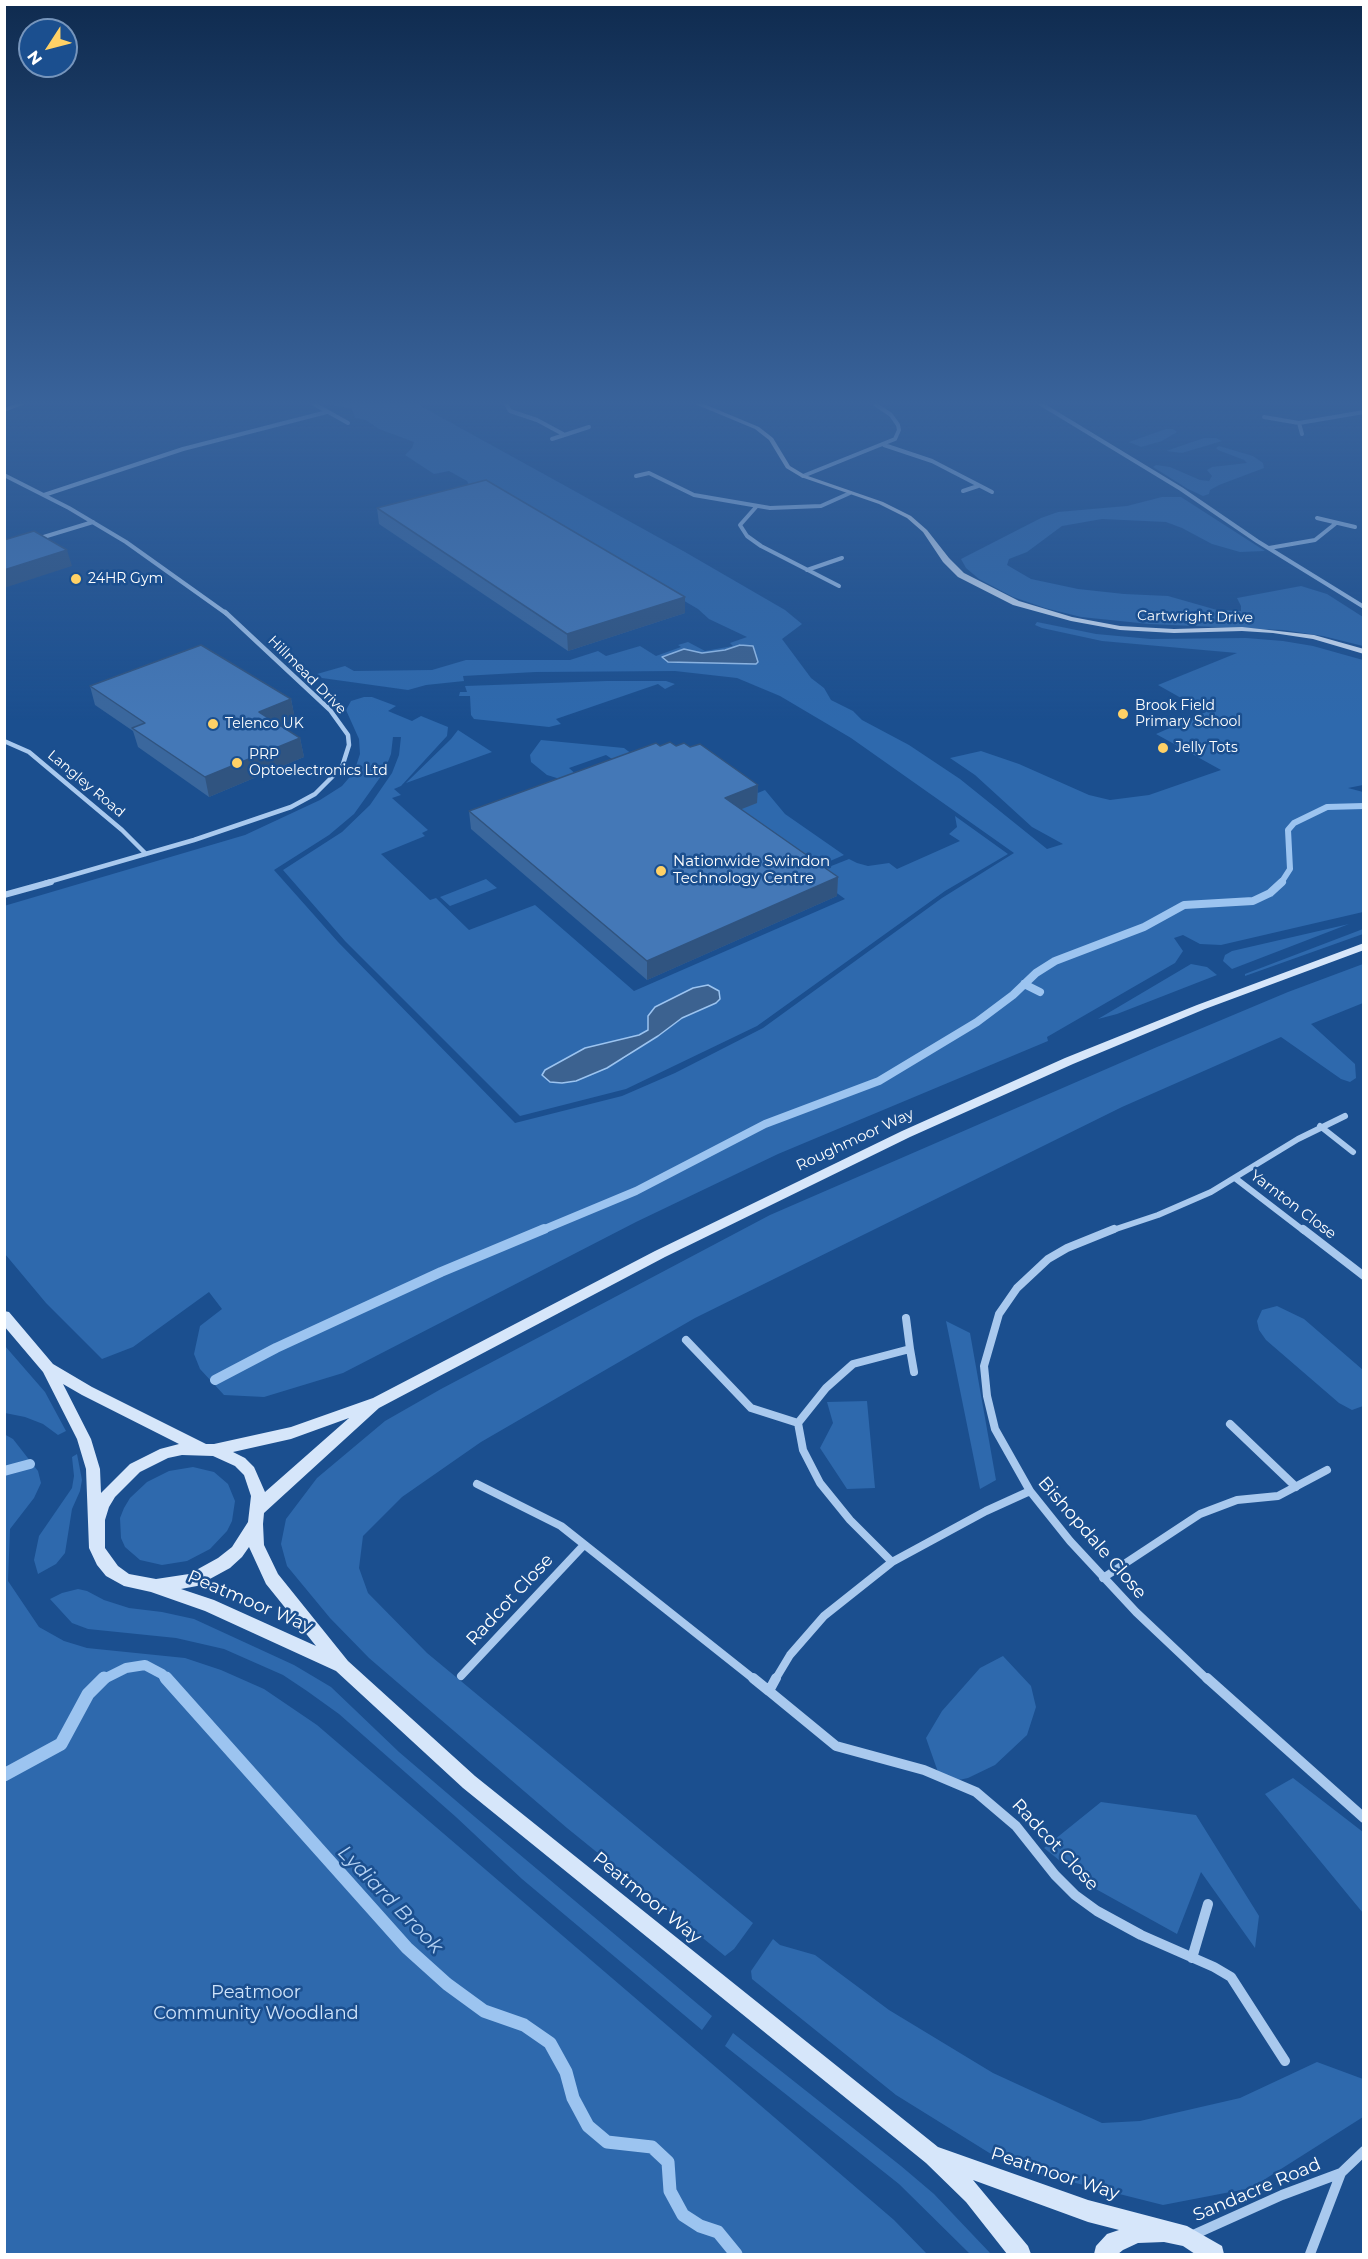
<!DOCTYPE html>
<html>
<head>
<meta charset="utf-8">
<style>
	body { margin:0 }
	#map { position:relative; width:1368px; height:2259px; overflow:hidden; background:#1b4f8f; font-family:Montserrat,sans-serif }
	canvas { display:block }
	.frame { position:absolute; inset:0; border:6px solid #fff; pointer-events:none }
	.north { position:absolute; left:18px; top:18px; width:60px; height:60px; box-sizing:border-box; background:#1b4f8f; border:2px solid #7695bc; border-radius:50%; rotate:234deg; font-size:16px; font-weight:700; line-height:24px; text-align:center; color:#fff }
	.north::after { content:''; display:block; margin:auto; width:21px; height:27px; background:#ffd166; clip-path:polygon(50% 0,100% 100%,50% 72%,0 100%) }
</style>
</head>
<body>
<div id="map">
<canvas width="1368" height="2259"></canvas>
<div class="frame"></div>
<div class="north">N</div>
</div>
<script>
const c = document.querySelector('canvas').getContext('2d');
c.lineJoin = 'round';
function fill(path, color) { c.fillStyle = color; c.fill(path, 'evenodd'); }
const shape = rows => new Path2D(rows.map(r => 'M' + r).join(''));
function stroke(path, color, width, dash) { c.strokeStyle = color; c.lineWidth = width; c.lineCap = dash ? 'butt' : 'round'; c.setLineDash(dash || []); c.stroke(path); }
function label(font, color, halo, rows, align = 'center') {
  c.font = font + ' Montserrat,sans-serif'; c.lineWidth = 5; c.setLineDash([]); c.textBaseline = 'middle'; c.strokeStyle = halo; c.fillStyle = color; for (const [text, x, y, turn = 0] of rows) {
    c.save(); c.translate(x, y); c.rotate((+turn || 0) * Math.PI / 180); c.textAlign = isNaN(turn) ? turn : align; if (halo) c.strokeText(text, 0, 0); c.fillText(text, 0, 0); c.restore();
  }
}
fill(shape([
	[328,404,417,404,685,552,785,610,802,624,782,639,811,678,824,688,831,700,853,711,862,720,909,745,960,779,1047,849,1063,844,1032,827,975,775,950,758,981,751,1019,764,1089,795,1110,800,1149,795,1221,770,1156,734,1206,712,1158,685,1237,653,1102,641,1042,628,1035,625,1037,622,1096,634,1151,639,1246,638,1283,641,1313,646,1363,660,1363,785,1348,788,1363,792,1363,912,1221,945,1200,944,1183,935,1174,938,1183,951,1175,963,1047,1037,1048,1041,778,1154,636,1222,343,1373,264,1397,224,1395,200,1369,194,1354,200,1326,222,1309,209,1292,133,1347,102,1359,46,1303,5,1254,4,906,245,835,320,800,342,786,354,772,360,754,359,739,346,710,351,701,364,697,372,697,396,706,388,711,412,721,421,716,448,727,447,736,401,786,394,789,401,795,392,798,428,830,422,833,425,836,381,854,430,900,436,898,469,930,535,905,634,991,845,899,811,874,849,859,857,863,868,866,889,863,897,869,960,841,949,834,957,827,955,816,1008,854,945,891,757,1026,626,1089,520,1116,345,941,283,870,342,832,370,805,392,773,399,755,401,737,393,737,391,754,384,772,354,814,329,835,274,870,338,942,515,1123,622,1096,675,1073,763,1028,942,898,1014,853,851,738,780,696,737,678,675,671,535,672,463,676,464,681,426,685,408,690,322,678,317,674,345,666,354,671,432,670,466,660,570,660,598,651,606,656,640,646,656,656,681,647,678,645,688,642,705,651,733,646,730,643,747,637,709,619,698,609,647,579,469,485,467,481,449,471,434,474,405,455,412,448,414,442,379,429,366,420,355,418,352,409],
	[693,988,697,1012,682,1018,624,1059,543,1075,545,1070,585,1048,639,1035,648,1030,648,1016,655,1007],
	[1166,429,1173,429,1177,432,1162,441,1141,447,1129,442],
	[1204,438,1216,438,1222,441,1182,453,1166,451],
	[1219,446,1253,456,1263,463,1264,468,1219,485,1210,490,1209,494,1203,496,1188,489,1153,467,1156,465,1170,467,1200,480,1209,481,1212,476,1207,470,1212,467,1247,463,1244,460,1218,450,1216,448],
	[1162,497,1181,497,1265,551,1240,552,1212,544,1182,528,1166,522,1102,519,1062,526,1027,552,1009,559,1007,565,1031,579,1078,589,1124,594,1168,596,1217,610,1241,611,1241,606,1237,598,1301,586,1327,594,1363,617,1363,646,1323,636,1283,630,1149,624,1081,617,1045,608,1013,597,979,579,966,568,961,559,1041,518,1058,512,1127,506],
	[607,681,666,681,675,684,665,689,658,684,556,719,561,724,549,727,474,719,471,715,470,696,459,696,460,692,467,692,465,686],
	[458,730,492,752,406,783,451,739],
	[541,740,624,748,636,757,618,763,606,755,569,768,579,777,560,779,547,775,531,762,530,755],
	[765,790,785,814,844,855,807,871,739,810,748,797],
	[486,879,497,888,450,906,440,897],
	[1349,924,1232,969,1223,961,1225,955,1232,951],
	[1363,929,1363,934,1245,976,1245,974],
	[1191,964,1207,967,1217,975,1117,1014,1098,1019],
	[1363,964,1363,1003,1311,1024,1355,1064,1356,1078,1350,1082,1341,1079,1281,1037,1122,1107,695,1318,481,1442,402,1497,363,1536,359,1568,368,1593,427,1653,753,1923,734,1949,725,1956,567,1828,369,1658,330,1618,287,1566,281,1544,286,1519,317,1478,385,1421,441,1389,770,1215,1157,1047,1288,992],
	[1277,1306,1304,1319,1363,1370,1363,1406,1352,1410,1339,1403,1266,1340,1259,1330,1257,1321,1262,1310],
	[946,1321,970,1333,996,1480,980,1489],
	[5,1346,45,1392,66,1431,58,1435,43,1424,25,1417,5,1413],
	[867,1401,875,1488,847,1489,820,1448,833,1423,827,1402],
	[4,1434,13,1439,38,1471,41,1483,34,1498,10,1529,8,1581,39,1627,64,1641,87,1648,185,1658,221,1670,264,1689,317,1725,894,2220,927,2254,5,2254],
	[77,1454,82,1480,80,1491,72,1509,65,1553,56,1564,38,1574,34,1560,39,1536,72,1488,74,1476,72,1457],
	[193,1467,214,1472,228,1484,235,1501,232,1521,227,1531,210,1549,187,1561,162,1565,140,1560,125,1547,121,1538,120,1518,124,1508,130,1498,147,1482,169,1471],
	[78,1589,87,1591,104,1600,129,1608,162,1612,194,1619,294,1665,331,1687,399,1752,475,1817,712,2016,702,2030,522,1879,456,1817,339,1714,307,1691,283,1675,224,1649,176,1638,88,1629,72,1623,50,1599,62,1593],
	[1003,1656,1031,1686,1036,1707,1027,1735,995,1765,968,1778,954,1781,938,1772,926,1738,942,1711,980,1668],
	[1293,1778,1363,1832,1363,1913,1265,1794],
	[1101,1802,1196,1815,1259,1916,1255,1948,1201,1872,1177,1934,1094,1888,1044,1848],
	[773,1939,780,1945,815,1955,889,2010,993,2073,1102,2123,1140,2121,1240,2098,1317,2062,1363,2079,1363,2117,1251,2188,1163,2205,1012,2167,896,2095,752,1979,751,1971],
	[733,2033,901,2166,934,2194,991,2254,970,2254,899,2184,725,2046]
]), '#2e69ad');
const water = shape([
	[740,645,753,646,758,662,756,664,668,662,662,657,684,649,702,653,725,650,740,645],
	[708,985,719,991,720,999,716,1003,682,1018,658,1036,607,1068,576,1081,562,1083,550,1082,542,1075,545,1070,585,1048,639,1035,648,1030,648,1016,655,1007,693,988,708,985]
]);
fill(water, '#3c6290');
stroke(water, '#9cc4f0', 1.5);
stroke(shape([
	[1281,883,1290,869,1288,830,1294,823,1327,807,1364,806]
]), '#9cc4f0', 6);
stroke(shape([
	[1024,984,1040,992],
	[540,1231,636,1191,765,1124,879,1081,977,1022,1013,995,1036,973,1055,961,1144,927,1184,905,1253,901,1270,893,1282,882]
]), '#9cc4f0', 8);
stroke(shape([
	[215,1380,276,1348,441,1272,544,1229],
	[4,1471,30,1464],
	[102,1680,126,1668,145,1665,162,1674,167,1680]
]), '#9cc4f0', 10);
stroke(shape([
	[166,1678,407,1948,447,1984,484,2011,524,2025,550,2043,566,2072,573,2098,588,2126,607,2142,652,2147,668,2162,670,2191,683,2215,700,2226,718,2232,736,2254],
	[4,1775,61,1744,88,1694,104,1678]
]), '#9cc4f0', 13);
stroke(shape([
	[314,404,348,423],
	[506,404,510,411,537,420,563,434],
	[1041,404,1181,489,1257,541,1364,607],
	[1264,417,1299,423,1364,412],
	[1299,423,1302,434],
	[552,439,589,427],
	[884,445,932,461,992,492],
	[4,475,69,508,126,542,227,614],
	[636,476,649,473,694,495,770,508,821,506,850,493],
	[803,476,895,439,899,430,898,425,891,415,875,404],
	[963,491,978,486],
	[44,495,183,449,327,412],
	[756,507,740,525,747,536,761,546,839,586],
	[1317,518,1355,527],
	[37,539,93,522],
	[1269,548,1315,540,1335,524],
	[807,570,842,558]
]), '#a9c9ee', 4);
stroke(shape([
	[4,741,29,752,122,830,146,854],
	[45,883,194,840,291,807,315,794,342,767,349,745,348,735,330,710,225,612]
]), '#a9c9ee', 4.5);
stroke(shape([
	[4,895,51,882],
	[1320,1126,1353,1152],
	[1235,1178,1304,1231],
	[1110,1231,1158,1215,1211,1192,1298,1139,1345,1116]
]), '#a9c9ee', 6);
stroke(shape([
	[1114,1229,1067,1248,1048,1259,1017,1288,999,1314,984,1366,987,1396,995,1429,1030,1491,1070,1541,1136,1612,1208,1680],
	[1303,1229,1364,1276],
	[686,1340,751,1408,798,1423,803,1450,820,1483,850,1520,892,1562],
	[910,1349,914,1372],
	[798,1423,826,1388,853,1364,910,1349,906,1318],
	[1230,1424,1296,1487],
	[477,1484,561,1526,755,1680],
	[1103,1578,1200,1514,1237,1500,1278,1496,1327,1470],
	[461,1676,583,1546],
	[775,1680,790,1655,824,1616,892,1562,986,1511,1030,1491]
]), '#a9c9ee', 8);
stroke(shape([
	[753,1678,769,1691],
	[776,1678,769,1691,836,1746,924,1770,976,1792,1016,1826,1055,1875,1075,1895,1097,1911,1141,1935,1214,1967,1231,1977,1285,2061],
	[1207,1678,1364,1818],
	[1192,1958,1208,1904],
	[1193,2235,1282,2195,1341,2173],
	[1310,2254,1341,2173,1364,2151]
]), '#a9c9ee', 10);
fill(shape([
	[15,404,25,404,4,412,4,408,15,404],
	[695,404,704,404,759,427,773,438,790,466,805,475,883,502,911,516,927,530,949,558,964,573,1019,601,1072,617,1120,626,1174,629,1242,627,1314,635,1364,649,1364,654,1313,639,1273,633,1242,631,1174,633,1120,630,1071,621,1013,605,958,577,943,562,923,532,907,518,879,504,801,477,786,468,769,440,755,429,695,404],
	[1364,943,1364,950,1205,1009,1073,1064,910,1137,665,1257,379,1408,264,1513,263,1524,264,1545,278,1574,348,1661,475,1776,938,2147,1088,2200,1187,2226,1222,2246,1224,2254,1195,2254,1183,2246,1164,2242,1138,2243,1123,2250,1118,2254,1094,2254,1096,2246,1107,2234,1119,2230,1088,2222,973,2180,1028,2246,1031,2254,1007,2254,966,2202,926,2163,463,1788,336,1671,205,1611,151,1592,124,1586,106,1576,97,1565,89,1548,86,1469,77,1439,43,1372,4,1326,4,1311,9,1312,53,1364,92,1387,206,1444,214,1444,291,1427,373,1398,655,1251,902,1131,1065,1058,1197,1005,1364,943],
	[63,1384,82,1395,179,1444,160,1449,130,1464,101,1493,100,1469,91,1439,63,1384],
	[349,1418,265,1492,254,1467,245,1458,233,1452,291,1439,349,1418],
	[182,1455,213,1456,235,1466,244,1475,251,1496,248,1522,232,1547,218,1558,189,1574,156,1579,129,1574,118,1566,105,1548,105,1520,109,1507,115,1497,140,1472,168,1458,182,1455],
	[249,1547,266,1584,316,1646,214,1600,181,1589,197,1586,230,1568,242,1557,249,1547]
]), '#d6e6fa');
fill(shape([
	[377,508,685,613,568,651,379,524],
	[90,686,291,699,295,719,280,725,300,738,304,757,209,797,138,747,133,731,95,705],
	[660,746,690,747,758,785,757,803,741,809,838,877,837,896,647,980,471,829,469,811]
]), '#3a679d');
fill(shape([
	[67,550,72,566,4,588,4,570],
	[685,597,685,613,568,651,567,634],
	[291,699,295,719,263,732,259,712],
	[300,738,304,757,209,797,205,777],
	[758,785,757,803,724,816,725,798],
	[838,877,837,896,647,980,647,961]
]), '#305480');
const building = shape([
	[486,480,685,597,567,634,377,508,486,480],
	[34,531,67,550,4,570,4,540,34,531],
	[201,645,291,699,259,712,300,738,205,777,132,728,145,723,90,686,201,645],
	[670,742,676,746,684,743,690,747,700,744,758,785,725,798,838,877,647,961,469,811,656,743,660,746,670,742]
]);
fill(building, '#4478b7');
stroke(building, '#305480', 1.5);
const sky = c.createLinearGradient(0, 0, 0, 721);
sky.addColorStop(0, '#0f2b4f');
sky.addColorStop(0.56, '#39639b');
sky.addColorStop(1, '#39639b00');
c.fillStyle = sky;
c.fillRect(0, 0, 1368, 721);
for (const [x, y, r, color] of [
	[76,579,6,"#ffd166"],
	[1123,714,6,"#ffd166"],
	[213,724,6,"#ffd166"],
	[1163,748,6,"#ffd166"],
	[237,763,6,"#ffd166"],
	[661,871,6,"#ffd166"]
]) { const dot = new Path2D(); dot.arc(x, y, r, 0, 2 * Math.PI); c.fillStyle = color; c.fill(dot); stroke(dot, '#1b4f8f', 2); }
label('14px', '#fff', '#1b4f8f', [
	["24HR Gym",88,579],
	["Brook Field",1135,706],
	["Primary School",1135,722],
	["Telenco UK",225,724],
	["Jelly Tots",1175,748],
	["PRP",249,755],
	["Optoelectronics Ltd",249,771]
], 'left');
label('14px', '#fff', '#1b4f8f', [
	["Cartwright Drive",1195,617,1],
	["Hillmead Drive",307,675,45],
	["Langley Road",86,784,40]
]);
label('15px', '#fff', '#1b4f8f', [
	["Nationwide Swindon",673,862],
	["Technology Centre",673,879]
], 'left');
label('15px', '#fff', '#1b4f8f', [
	["Roughmoor Way",855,1140,-25],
	["Yarnton Close",1293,1205,37]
]);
label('18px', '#fff', '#1b4f8f', [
	["Bishopdale Close",1092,1538,49],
	["Radcot Close",510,1600,-47],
	["Peatmoor Way",250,1602,23],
	["Radcot Close",1055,1845,47],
	["Peatmoor Way",647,1898,39],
	["Peatmoor Way",1055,2174,18],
	["Sandacre Road",1257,2190,-23]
]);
label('18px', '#cfe3fa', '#1b4f8f', [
	["Peatmoor",256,1993],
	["Community Woodland",256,2014]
]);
label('italic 20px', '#b5d3f5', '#1b4f8f', [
	["Lydiard Brook",390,1900,46]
]);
</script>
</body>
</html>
